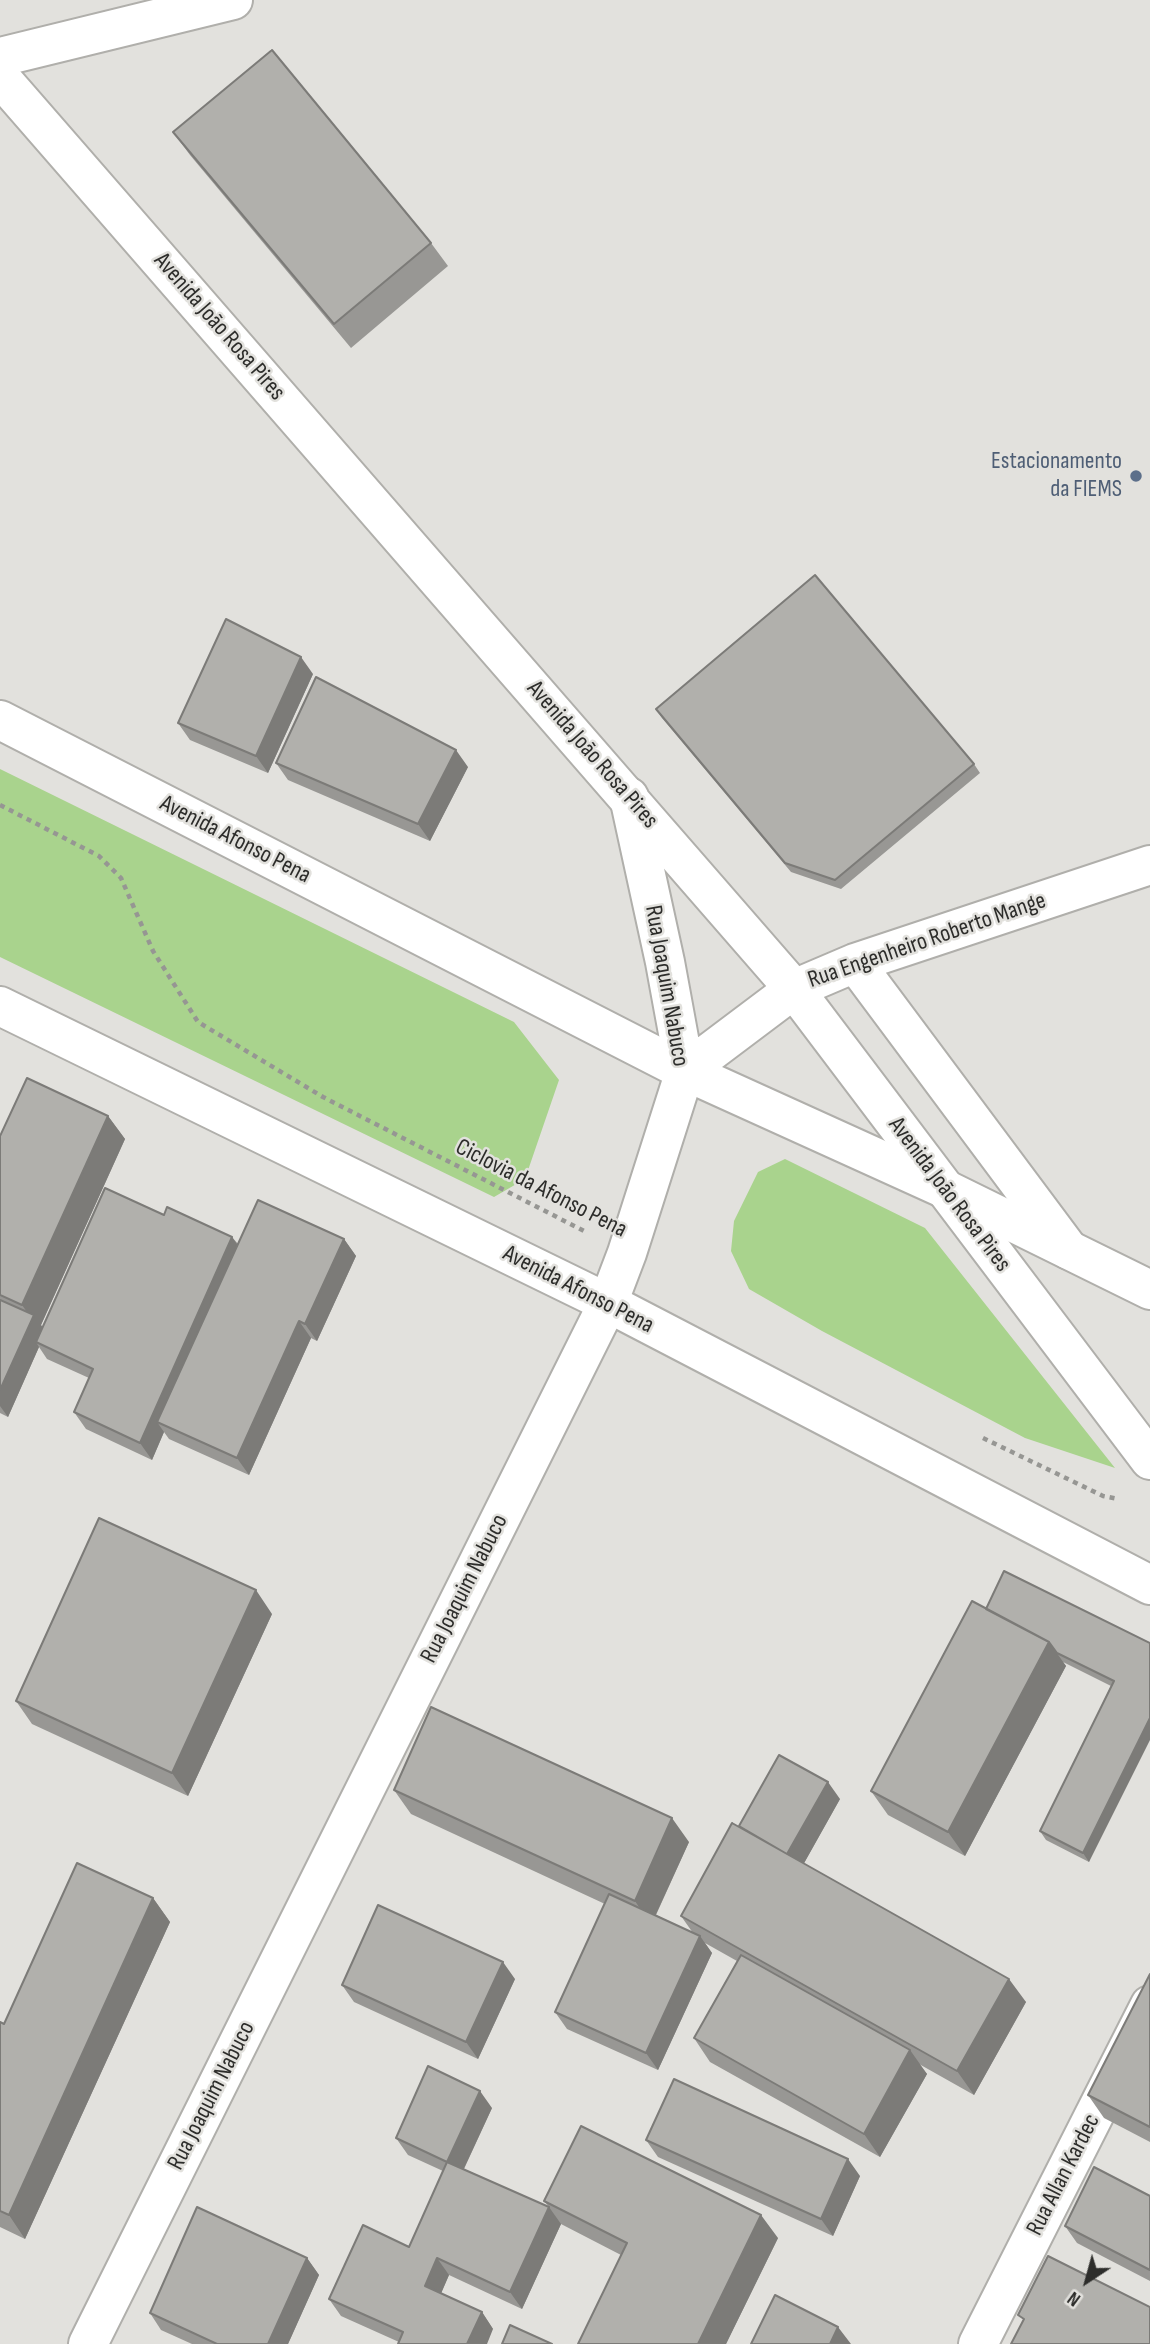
<!DOCTYPE html>
<html>
<head>
<meta charset="utf-8">
<style>
	body { margin:0 }
	#map { position:relative; width:1150px; height:2344px; overflow:hidden; background:#e2e1dd; font-family:"Sofia Sans Condensed",sans-serif }
	canvas { display:block }
	.north { position:absolute; left:1052px; top:2246px; width:70px; height:70px; -webkit-text-stroke:5px #e2e1dd; paint-order:stroke; rotate:216deg; font-size:19px; font-weight:700; line-height:28px; text-align:center; color:#2d2d2b }
	.north::after { content:''; display:block; margin:auto; width:24px; height:32px; background:#2d2d2b; clip-path:polygon(50% 0,100% 100%,50% 72%,0 100%) }
</style>
</head>
<body>
<div id="map">
<canvas width="1150" height="2344"></canvas>
<div class="north">N</div>
</div>
<script>
const c = document.querySelector('canvas').getContext('2d');
c.lineJoin = 'round';
function fill(path, color) { c.fillStyle = color; c.fill(path, 'evenodd'); }
const shape = rows => new Path2D(rows.map(r => 'M' + r).join(''));
function stroke(path, color, width, dash) { c.strokeStyle = color; c.lineWidth = width; c.lineCap = dash ? 'butt' : 'round'; c.setLineDash(dash || []); c.stroke(path); }
function label(font, color, halo, rows, align = 'center') {
  c.font = font + ' "Sofia Sans Condensed",sans-serif'; c.lineWidth = 5; c.setLineDash([]); c.textBaseline = 'middle'; c.strokeStyle = halo; c.fillStyle = color; for (const [text, x, y, turn = 0] of rows) {
    c.save(); c.translate(x, y); c.rotate((+turn || 0) * Math.PI / 180); c.textAlign = isNaN(turn) ? turn : align; if (halo) c.strokeText(text, 0, 0); c.fillText(text, 0, 0); c.restore();
  }
}
fill(shape([
	[0,769,514,1022,559,1080,525,1179,494,1197,0,957],
	[785,1159,925,1228,1115,1468,1025,1438,822,1331,749,1289,731,1251,734,1221,758,1172]
]), '#a9d38d');
const street = shape([
	[0,57,233,0],
	[855,963,1069,1250],
	[685,1071,794,989,855,963,1150,865],
	[88,2344,608,1303,627,1253,685,1071,665,962,629,797],
	[978,2344,1150,2005]
]);
const secondary = shape([
	[0,77,794,989,1150,1460]
]);
const primary = shape([
	[0,720,685,1071,943,1188,1150,1290],
	[0,1006,608,1303,1150,1585]
]);
stroke(street, '#b0afab', 42);
stroke(secondary, '#b0afab', 42);
stroke(primary, '#b0afab', 42);
stroke(shape([
	[0,805,99,856,121,878,153,951,198,1022,323,1097,584,1231],
	[983,1438,1103,1496,1118,1499]
]), '#969693', 4.5, [5, 5]);
stroke(street, '#fff', 38);
stroke(secondary, '#fff', 38);
stroke(primary, '#fff', 38);
fill(shape([
	[173,132,431,243,448,266,351,348,190,155],
	[313,674,268,773,190,740,178,723],
	[656,709,974,764,980,773,841,889,791,872,662,718],
	[276,763,468,767,430,841,288,780],
	[108,1116,125,1139,41,1325,42,1327,164,1215,232,1237,238,1244,344,1239,356,1256,317,1341,311,1338,249,1475,169,1439,164,1432,152,1460,86,1429,74,1412,89,1378,47,1359,39,1347,8,1417,0,1413,0,1136],
	[986,1609,1150,1643,1089,1862,1046,1840,1040,1831,1111,1686,1063,1662,1066,1666,965,1856,888,1815,871,1791],
	[272,1614,188,1796,32,1724,16,1701],
	[394,1790,689,1842,656,1915,693,1933,681,1916,739,1826,840,1799,804,1863,1026,2002,974,2095,919,2064,927,2074,880,2157,710,2062,694,2038,737,1961,705,1943,712,1953,658,2070,567,2029,555,2012,605,1904,411,1814],
	[153,1898,170,1922,25,2239,0,2227,0,2022,4,2024],
	[1150,1974,1150,2142,1104,2118,1088,2095],
	[515,1979,478,2059,354,2002,342,1985],
	[492,2108,464,2169,549,2207,544,2201,778,2238,726,2344,578,2344,621,2255,561,2224,522,2309,449,2275,441,2293,482,2312,493,2329,399,2342,341,2316,329,2299,409,2247,443,2171,408,2155,396,2138],
	[646,2140,860,2176,833,2236,658,2157],
	[1150,2196,1150,2281,1077,2243,1065,2226],
	[307,2258,319,2275,288,2344,192,2344,161,2330,150,2313]
]), '#989794');
fill(shape([
	[301,657,313,674,268,773,256,756],
	[456,750,468,767,430,841,418,824],
	[108,1116,125,1139,41,1325,46,1332,36,1342,39,1347,8,1417,0,1406,0,1390,32,1319,22,1305],
	[232,1237,244,1254,157,1422,164,1432,152,1460,140,1443],
	[344,1239,356,1256,317,1341,305,1324],
	[299,1321,311,1338,249,1475,237,1458],
	[256,1590,272,1614,188,1796,172,1773],
	[1049,1642,1066,1666,965,1856,948,1832],
	[1150,1718,1150,1740,1089,1862,1083,1853],
	[828,1782,840,1799,798,1874,786,1857],
	[672,1818,689,1842,651,1925,635,1901],
	[153,1898,170,1922,25,2239,9,2215],
	[700,1936,712,1953,658,2070,646,2053],
	[503,1962,515,1979,478,2059,466,2042],
	[1009,1979,1026,2002,974,2095,957,2071],
	[910,2050,927,2074,880,2157,864,2134],
	[480,2091,492,2108,459,2179,447,2162],
	[848,2159,860,2176,833,2236,821,2219],
	[549,2207,561,2224,522,2309,510,2292],
	[761,2215,778,2238,726,2344,698,2344],
	[307,2258,319,2275,288,2344,268,2344],
	[437,2258,449,2275,437,2303,425,2286],
	[482,2312,493,2329,487,2344,467,2344],
	[838,2327,851,2344,830,2344]
]), '#7c7b78');
const building = shape([
	[272,50,431,243,334,324,173,132,272,50],
	[815,575,974,764,835,880,785,863,656,709,815,575],
	[226,619,301,657,256,756,178,723,226,619],
	[316,677,456,750,418,824,276,763,316,677],
	[27,1078,108,1116,22,1305,0,1295,0,1136,27,1078],
	[105,1188,164,1215,167,1207,232,1237,140,1443,74,1412,93,1369,36,1342,105,1188],
	[258,1200,344,1239,305,1324,299,1321,237,1458,157,1422,258,1200],
	[0,1300,34,1315,0,1390,0,1300],
	[99,1518,256,1590,172,1773,16,1701,99,1518],
	[1004,1571,1150,1643,1150,1718,1083,1853,1040,1831,1114,1681,1057,1653,1049,1642,986,1609,1004,1571],
	[972,1601,1049,1642,948,1832,871,1791,972,1601],
	[431,1707,672,1818,635,1901,394,1790,431,1707],
	[779,1755,828,1782,787,1854,739,1826,779,1755],
	[732,1823,1009,1979,957,2071,681,1916,732,1823],
	[77,1863,153,1898,9,2215,0,2211,0,2022,4,2024,77,1863],
	[609,1894,700,1936,646,2053,555,2012,609,1894],
	[378,1905,503,1962,466,2042,342,1985,378,1905],
	[741,1955,910,2050,864,2134,694,2038,741,1955],
	[1150,1974,1150,2127,1088,2095,1150,1974],
	[428,2066,480,2091,447,2162,549,2207,510,2292,437,2258,425,2286,482,2312,467,2344,398,2344,403,2332,329,2299,363,2225,409,2247,447,2162,396,2138,428,2066],
	[674,2079,848,2159,821,2219,646,2140,674,2079],
	[581,2126,761,2215,698,2344,578,2344,627,2243,544,2201,581,2126],
	[1094,2167,1150,2196,1150,2270,1065,2226,1094,2167],
	[197,2207,307,2258,268,2344,217,2344,150,2313,197,2207],
	[1048,2256,1150,2307,1150,2344,1011,2344,1024,2319,1018,2315,1048,2256],
	[775,2295,838,2327,830,2344,751,2344,775,2295],
	[510,2325,552,2344,502,2344,510,2325]
]);
fill(building, '#b1b0ac');
stroke(building, '#7c7b78', 2);
for (const [x, y, r, color] of [
	[1136,476,7,"#5c6f8a"]
]) { const dot = new Path2D(); dot.arc(x, y, r, 0, 2 * Math.PI); c.fillStyle = color; c.fill(dot); stroke(dot, '#e2e1dd', 2.5); }
label('24px', '#2d2d2b', '#e2e1dd', [
	["Avenida João Rosa Pires",219,327,49],
	["Avenida João Rosa Pires",592,755,49],
	["Avenida Afonso Pena",235,840,27],
	["Rua Engenheiro Roberto Mange",927,941,-19],
	["Rua Joaquim Nabuco",666,986,80],
	["Ciclovia da Afonso Pena",541,1189,27],
	["Avenida João Rosa Pires",949,1195,53],
	["Avenida Afonso Pena",578,1290,27],
	["Rua Joaquim Nabuco",465,1589,-63],
	["Rua Joaquim Nabuco",212,2096,-63],
	["Rua Allan Kardec",1064,2175,-63]
]);
label('24px', '#4e5e75', '#e2e1dd', [
	["Estacionamento",1122,462],
	["da FIEMS",1122,490]
], 'right');
</script>
</body>
</html>
